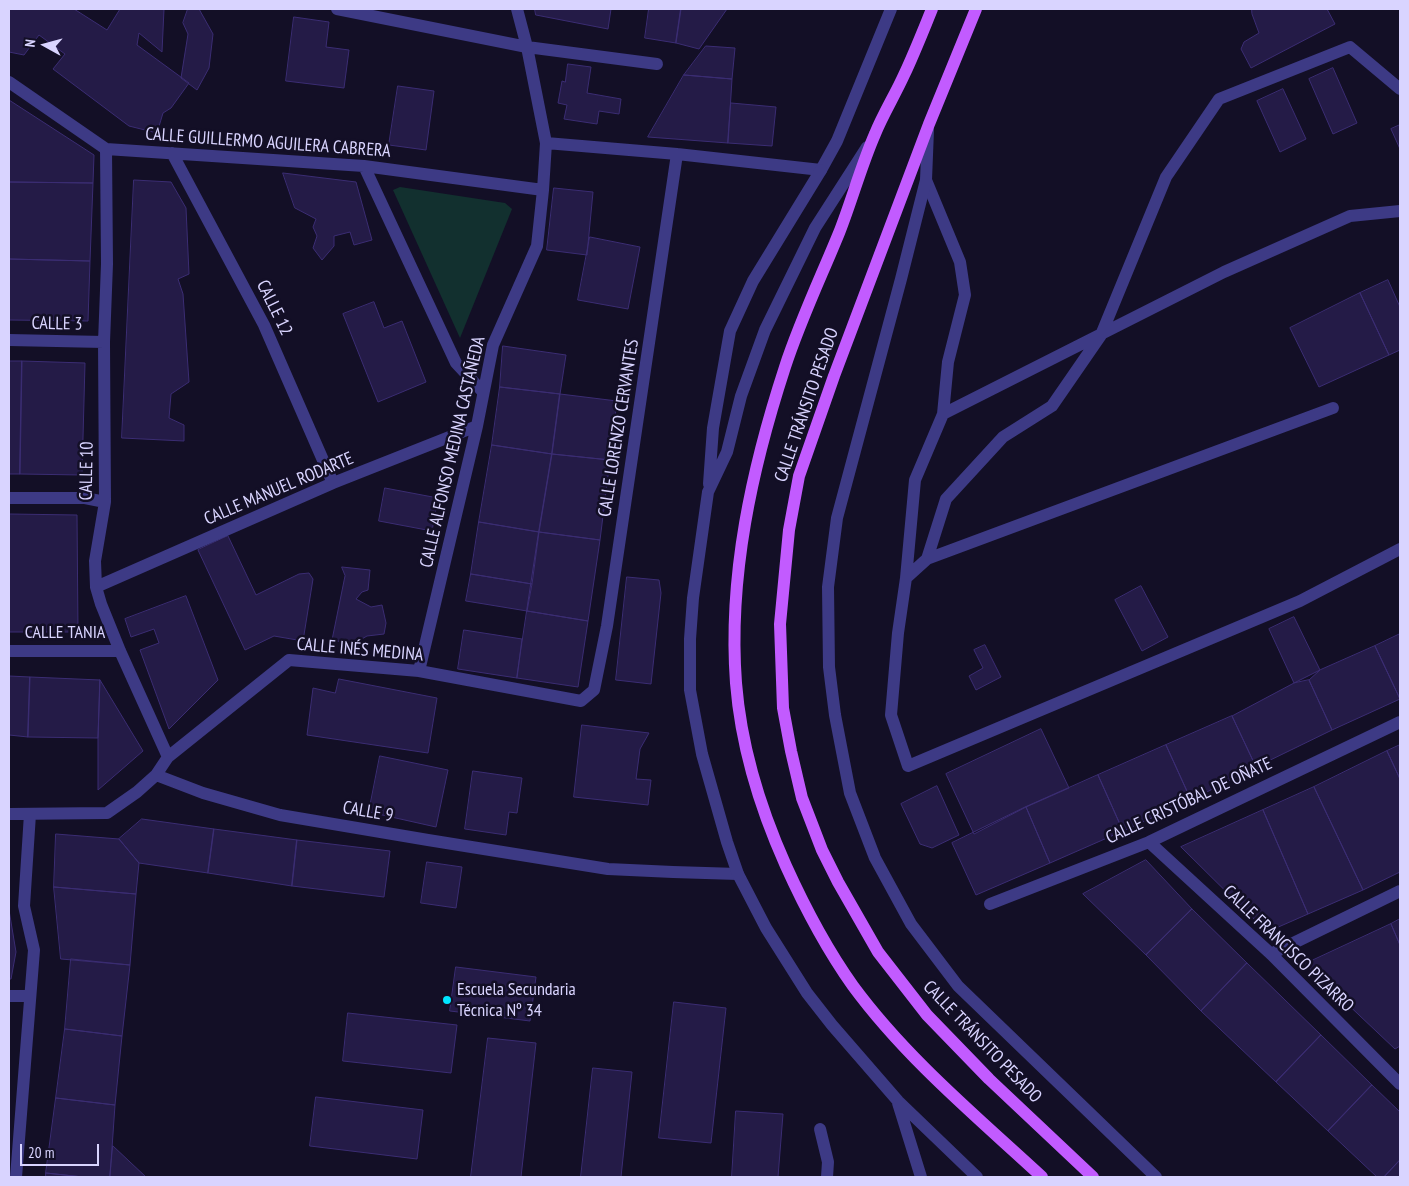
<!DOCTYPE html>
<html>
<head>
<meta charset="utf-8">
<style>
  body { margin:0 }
  #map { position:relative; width:1409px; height:1186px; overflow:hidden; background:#130f26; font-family:"PT Sans Narrow",sans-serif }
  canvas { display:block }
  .frame { position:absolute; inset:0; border:10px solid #d9d4ff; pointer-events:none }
  .north { position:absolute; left:20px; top:20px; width:50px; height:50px; -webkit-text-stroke:4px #130f26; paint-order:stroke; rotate:277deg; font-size:14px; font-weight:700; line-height:20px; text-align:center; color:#d9d4ff }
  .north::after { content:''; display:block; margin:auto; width:18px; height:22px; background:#d9d4ff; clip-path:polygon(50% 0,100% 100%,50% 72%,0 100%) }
  .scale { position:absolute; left:20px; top:1144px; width:79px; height:22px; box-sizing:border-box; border:2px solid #d9d4ff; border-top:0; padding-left:6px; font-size:15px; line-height:18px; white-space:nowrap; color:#d9d4ff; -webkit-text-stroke:4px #130f26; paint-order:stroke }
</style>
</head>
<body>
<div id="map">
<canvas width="1409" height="1186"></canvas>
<div class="frame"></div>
<div class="north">N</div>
<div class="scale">20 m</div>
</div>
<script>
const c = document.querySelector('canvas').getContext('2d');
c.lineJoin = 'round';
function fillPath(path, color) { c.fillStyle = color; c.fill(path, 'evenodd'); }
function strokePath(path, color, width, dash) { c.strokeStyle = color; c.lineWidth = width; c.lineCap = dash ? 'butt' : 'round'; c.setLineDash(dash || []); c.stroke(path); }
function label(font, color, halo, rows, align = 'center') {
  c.font = font + ' "PT Sans Narrow",sans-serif'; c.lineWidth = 5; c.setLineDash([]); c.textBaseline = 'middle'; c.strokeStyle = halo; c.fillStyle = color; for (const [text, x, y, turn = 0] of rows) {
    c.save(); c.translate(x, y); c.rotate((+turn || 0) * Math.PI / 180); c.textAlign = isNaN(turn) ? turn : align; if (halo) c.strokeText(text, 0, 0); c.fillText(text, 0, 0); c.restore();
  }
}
const green = new Path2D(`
  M400,187L505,203L512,209L460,338L393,190Z`);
const building = new Path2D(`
  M9,9H74L107,30L120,9H164L162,52L139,33L137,45L189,83L171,108L163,113L157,133L129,126L53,69L65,54L39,35L24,55L9,52Z
  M188,9H199L213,34L209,68L197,90L181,78L188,34L183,23Z
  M535,9H611L608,29L536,15Z
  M649,9H681L676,43L645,38Z
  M681,9H727L699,49L676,43Z
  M1252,9H1327L1335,24L1251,68L1241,49L1244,42L1259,33L1252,14Z
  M294,17L329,22L326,47L349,50L344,88L286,81Z
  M706,46L735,48L732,79L684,75Z
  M568,64L591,67L587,93L621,99L619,114L599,111L597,124L564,119L567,105L558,103L562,81L565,82Z
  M1333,68L1357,123L1333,134L1309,79Z
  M684,75L732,79L728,143L648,137Z
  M398,86L434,91L426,150L389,145Z
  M1283,89L1306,139L1280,152L1257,101Z
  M9,100L94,155L93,183L9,182Z
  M731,103L776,107L772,146L728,143Z
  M1400,125V149L1391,129Z
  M283,173L356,182L372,240L354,245L350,232L334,236V246L322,260L313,248L317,236L313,227L316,219L295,208Z
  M134,180L171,182L186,208L189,274L178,279L183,294L189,382L171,394L169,418L184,425V441L122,438Z
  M9,182L93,183L90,261L9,259Z
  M554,188L593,192L587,255L547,250Z
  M590,237L640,247L628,309L578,300Z
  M9,259L90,261L88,321L9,320Z
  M1388,280L1400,307V350L1389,355L1360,293Z
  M1360,293L1389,355L1319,387L1290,328Z
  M374,302L384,328L402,321L426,382L378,402L343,314Z
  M503,346L566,355L560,394L500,387Z
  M9,361H22L20,474H9Z
  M22,361L85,363L82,475L20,474Z
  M500,387L560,394L552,454L492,445Z
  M560,394L617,401L610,460L552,454Z
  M492,445L552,454L539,532L479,522Z
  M552,454L610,460L600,540L539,532Z
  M385,488L438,498L432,531L379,521Z
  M9,514L77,515L78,632H9Z
  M479,522L539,532L532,584L471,574Z
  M539,532L600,540L588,621L527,611Z
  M228,536L256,595L299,574L309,573L313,579L303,641L274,636L245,650L198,550Z
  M342,567L370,570L368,590L362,592L356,599L371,607L382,605L386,623L384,634L367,636L353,644L332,640L345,576Z
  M471,574L532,584L527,611L466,601Z
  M627,577L659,580L661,593L651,684L616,680Z
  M1141,586L1168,637L1142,651L1115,600Z
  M186,596L218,680L169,729L140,650L159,643L154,629L131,637L125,619Z
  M527,611L588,621L578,687L517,678Z
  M1294,617L1320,670L1294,683L1269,629Z
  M464,630L522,639L517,678L458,669Z
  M1400,634V699L1375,646Z
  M985,645L1001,677L976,690L969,676L983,668L974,650Z
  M1375,646L1400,699L1332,730L1309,680L1320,670Z
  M9,676L30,677L28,737L9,735Z
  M30,677L100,680L98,738L28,737Z
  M339,679L437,698L428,753L307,735L313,688L335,693Z
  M100,680L143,751L98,790V738Z
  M1309,680L1332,730L1256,767L1232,716L1294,683Z
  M1232,716L1256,767L1191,800L1166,745Z
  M582,725L649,733L640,749L636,779L651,780L648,805L574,797Z
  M1041,729L1069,788L1026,807L974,834L946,774Z
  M1166,745L1191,800L1123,831L1098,775Z
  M1400,745V779L1387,751Z
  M1387,751L1400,779V872L1363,890L1314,787Z
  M380,756L448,770L436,827L369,812Z
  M473,771L522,778L517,813L509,812L506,835L465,829Z
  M1098,775L1123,831L1050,863L1026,807Z
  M937,786L959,835L932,848L920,844L901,804Z
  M1314,787L1363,890L1308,914L1263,810Z
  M1026,807L1050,863L976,895L952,843Z
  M1263,810L1308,914L1267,932L1181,847Z
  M142,819L214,829L208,873L139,863L119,839Z
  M214,829L297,840L292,886L208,873Z
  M56,834L119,839L139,863L136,894L54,887Z
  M297,840L390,851L384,897L292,886Z
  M1146,860L1192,909L1146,955L1083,894Z
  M427,862L462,867L456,908L421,903Z
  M54,887L136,894L130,965L61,959Z
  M1192,909L1247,963L1201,1011L1146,955Z
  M9,910L16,952L11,979H9Z
  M1400,919V945L1391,924Z
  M1391,924L1400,945V1046L1395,1049L1305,964Z
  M71,959L130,965L122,1036L65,1029Z
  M1247,963L1321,1035L1276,1082L1201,1011Z
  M456,967L536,977L530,1021L450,1011Z
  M674,1002L726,1008L711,1143L659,1138Z
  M348,1013L457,1025L451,1073L343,1061Z
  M65,1029L122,1036L115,1105L56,1098Z
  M1321,1035L1372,1085L1328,1131L1276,1082Z
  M488,1038L536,1043L521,1177H471Z
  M593,1068L632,1072L621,1177H581Z
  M1372,1085L1400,1112V1160L1384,1177H1377L1328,1131Z
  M316,1097L423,1110L417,1159L310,1146Z
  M56,1098L115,1105L110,1177H83L46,1173Z
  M736,1111L783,1114L778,1177H732Z
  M113,1146L146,1177H110Z
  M1400,1160V1177H1384Z
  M46,1173L83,1177H46Z`);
const service = new Path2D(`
  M820,1129L828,1162L827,1177`);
const minor = new Path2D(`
  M337,9L527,47L657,64
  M9,82L106,149L364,166L543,190
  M1400,89L1350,47L1219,99L1166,177L1101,335L1052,406L1003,437L946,499L927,559L906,578L898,633L891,715L908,766L1300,601L1400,549
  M546,143L677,154L821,170L837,141L891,9
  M106,149L107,264L104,342L105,502L95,561L96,587L101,604L120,651L168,757L156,775
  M172,153L264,325L333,483
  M364,166L456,363L483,392
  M926,180L960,262L965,295L948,362L943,414
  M9,340L104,342
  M9,498H85L105,502
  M927,559L1333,408
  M906,578L915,480L943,414L1224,272L1350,216L1400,211
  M96,587L333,483L477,426
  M9,651H120
  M419,671L477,426L493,345L537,246L543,190L546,143L527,47L517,9
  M168,757L289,660L419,671L581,701L594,690L607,626L677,154
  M9,814L107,813L137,792L156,775L203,793L280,815L428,840L608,869L673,872L738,874
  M1149,842L1271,954L1400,1084
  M990,904L1149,842L1400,722
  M1271,954L1400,891
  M9,996H30
  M16,1177L34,950L24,906L30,814`);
const tertiary = new Path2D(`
  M928,130L926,180L901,279L837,518L828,587L829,667L835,715L850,793L875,858L911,924L958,986L1156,1177
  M867,147L815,228L765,330L741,396L727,452L708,492L693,598L690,639V690L702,754L727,842L738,874L766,928L807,993L832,1025L898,1101L977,1177
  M709,484L713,428L730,331L753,281L821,170
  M898,1103L921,1177`);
const primary = new Path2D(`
  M932,9C923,31 914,54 904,75C895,95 883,114 875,134C861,166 852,200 839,233C821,277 800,321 785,367C752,468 728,576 736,683C741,746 760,808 786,866C805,908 826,948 853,986C906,1058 976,1116 1042,1177
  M976,9L929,124L834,376L799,476L789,530L780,624L783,708L791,751L802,798L822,850L838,882L878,952L927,1015L989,1079L1093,1177`);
const markers = [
  [447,1000,5,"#00e5ff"]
];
const streetNames = [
  ["CALLE GUILLERMO AGUILERA CABRERA",268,143,4],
  ["CALLE 12",274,308,64],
  ["CALLE 3",57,324,1],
  ["CALLE TRÁNSITO PESADO",807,405,-71],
  ["CALLE LORENZO CERVANTES",619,428,-81],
  ["CALLE ALFONSO MEDINA CASTAÑEDA",453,452,-77],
  ["CALLE 10",87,471,-89],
  ["CALLE MANUEL RODARTE",279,489,-23],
  ["CALLE TANIA",65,633],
  ["CALLE INÉS MEDINA",360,650,5],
  ["CALLE CRISTÓBAL DE OÑATE",1189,801,-25],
  ["CALLE 9",368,812,10],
  ["CALLE FRANCISCO PIZARRO",1288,949,44],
  ["CALLE TRÁNSITO PESADO",982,1042,46]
];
const poiNames = [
  ["Escuela Secundaria",457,990],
  ["Técnica Nº 34",457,1011]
];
fillPath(green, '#12302f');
fillPath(building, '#241b47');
strokePath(building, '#3b2d73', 1);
strokePath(service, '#3d3a85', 12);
strokePath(minor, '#3d3a85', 12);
strokePath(tertiary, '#3d3a85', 12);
strokePath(primary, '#c25bff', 12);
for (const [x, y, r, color] of markers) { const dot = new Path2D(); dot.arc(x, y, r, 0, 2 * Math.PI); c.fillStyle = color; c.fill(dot); strokePath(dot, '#130f26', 2); }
label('18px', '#d9d4ff', '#130f26', streetNames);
label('18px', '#d9d4ff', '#130f26', poiNames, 'left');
</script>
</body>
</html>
